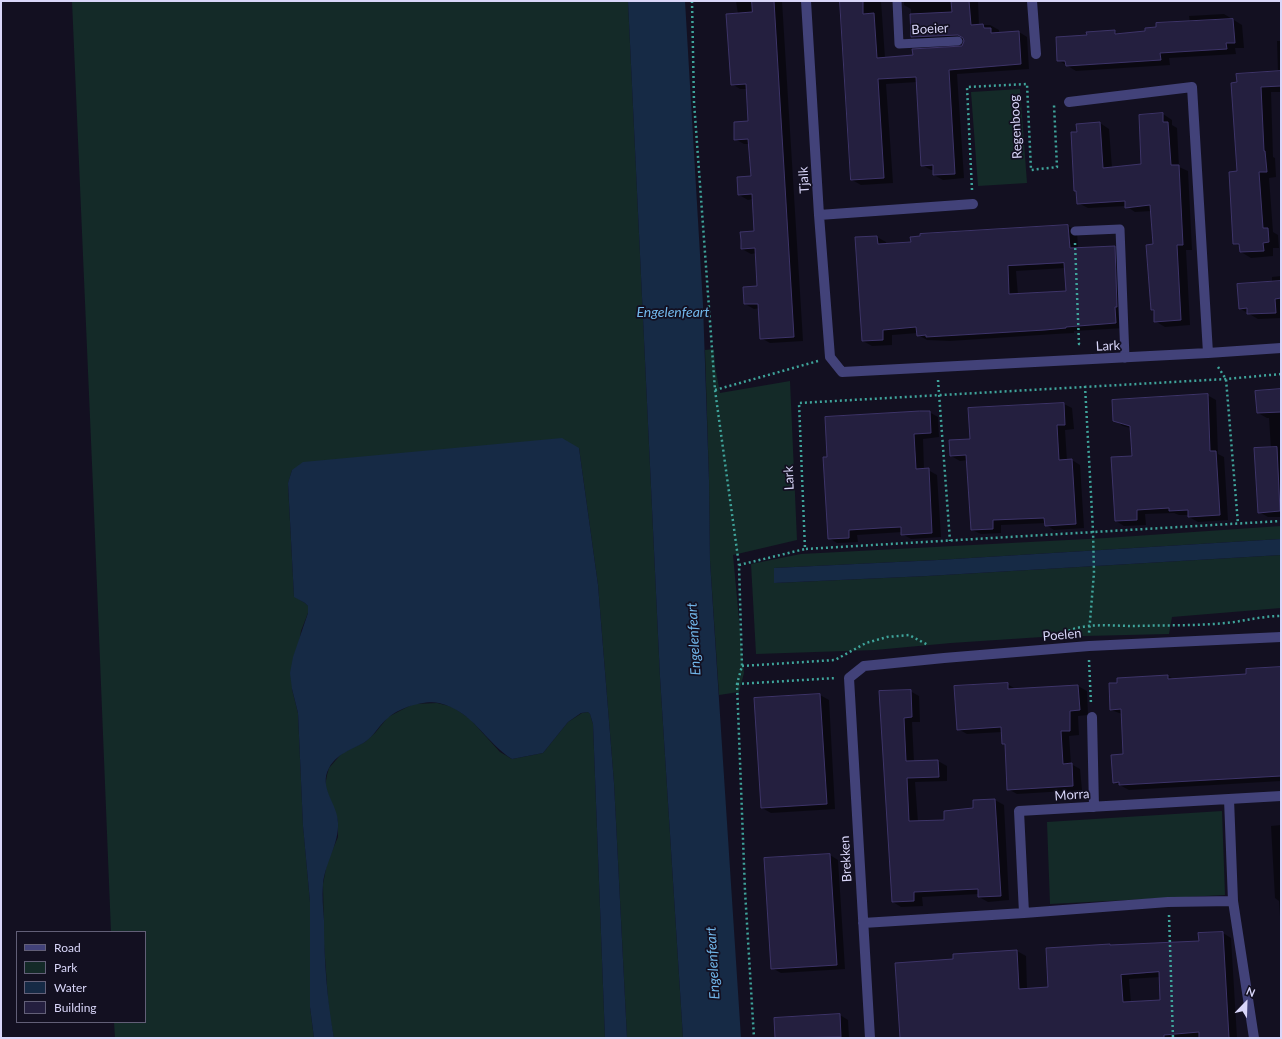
<!DOCTYPE html>
<html>
<head>
<meta charset="utf-8">
<style>
  body { margin:0 }
  #map { position:relative; width:1282px; height:1039px; overflow:hidden; background:#131021; font-family:Lato,sans-serif }
  canvas { display:block }
  .frame { position:absolute; inset:0; border:2px solid #d9d6f9; pointer-events:none }
  .legend { position:absolute; left:16px; top:931px; width:130px; height:92px; box-sizing:border-box; background:#131021; border:1px solid #625f77; margin:0; padding:5px 7px; list-style:none; font-size:12px; color:#d9d6f9 }
  .legend li { display:flex; align-items:center; gap:8px; height:20px }
  .legend b { width:20px; border:1px solid #625f77 }
  .north { position:absolute; left:1226px; top:983px; width:40px; height:40px; -webkit-text-stroke:3px #131021; paint-order:stroke; rotate:23deg; font-size:11px; font-weight:700; line-height:16px; text-align:center; color:#d9d6f9 }
  .north::after { content:''; display:block; margin:auto; width:14px; height:18px; background:#d9d6f9; clip-path:polygon(50% 0,100% 100%,50% 72%,0 100%) }
</style>
</head>
<body>
<div id="map">
<canvas width="1282" height="1039"></canvas>
<div class="frame"></div>
<ul class="legend">
<li><b style="height:5px;background:#424279"></b>Road</li>
<li><b style="height:11px;background:#142a28"></b>Park</li>
<li><b style="height:11px;background:#162a45"></b>Water</li>
<li><b style="height:11px;background:#241f3f"></b>Building</li>
</ul>
<div class="north">N</div>
</div>
<script>
const c = document.querySelector('canvas').getContext('2d');
c.lineJoin = 'round';
function fillPath(path, color) { c.fillStyle = color; c.fill(path, 'evenodd'); }
function strokePath(path, color, width, dash) { c.strokeStyle = color; c.lineWidth = width; c.lineCap = dash ? 'butt' : 'round'; c.setLineDash(dash || []); c.stroke(path); }
function label(font, color, halo, rows, align = 'center') {
  c.font = font + ' Lato,sans-serif'; c.lineWidth = 3.5; c.setLineDash([]); c.textBaseline = 'middle'; c.strokeStyle = halo; c.fillStyle = color; for (const [text, x, y, turn = 0] of rows) {
    c.save(); c.translate(x, y); c.rotate((+turn || 0) * Math.PI / 180); c.textAlign = isNaN(turn) ? turn : align; if (halo) c.strokeText(text, 0, 0); c.fillText(text, 0, 0); c.restore();
  }
}
const green = new Path2D(`
  M72,1H628L660,677L683,1038H627L614,783L598,585L579,448L292,470L288,484L294,596L305,603L308,606V613L301,631L292,689L298,713L303,825L310,902V1007L314,1038H115L114,1022H145V932H111L93,487Z
  M1020,89L1027,183L978,186L971,92Z
  M714,349L715,366L720,393L790,381L797,540L733,555L744,673L739,692L719,695L710,561L709,480L705,350Z
  M1281,526V539L938,560L774,568V583L927,576L1281,555V608L1172,617L1169,634L1042,637L951,643L875,650L756,654L751,564L801,554L1106,538Z
  M437,703L453,707L470,719L500,752L512,759L543,753L568,722L582,713L588,712L590,714L593,724L605,1038H334L329,1014L324,944L323,884L327,863L338,837V821L325,786L327,775L329,768L342,753L365,742L375,733L388,717L413,704Z
  M1222,811L1225,895L1050,904L1047,822Z`);
const water = new Path2D(`
  M628,1H685L703,305L709,480L710,561L741,1038H683L660,677Z
  M562,438L579,448L598,585L614,783L627,1038H605L593,724L590,714L588,712L581,713L568,722L543,753L512,759C485,742 473,711 439,703C424,700 399,708 388,718C379,725 375,735 365,742C352,750 337,753 329,768C318,788 338,804 338,823C339,844 325,863 323,884C322,896 323,909 324,920C324,960 327,999 334,1038H314L310,1007V902L303,826L298,713L292,689L290,673L293,657L308,613V606L305,603L294,597L288,483L292,470L303,462Z
  M1281,539V555L927,576L774,583V568L938,560Z`);
const shadow = new Path2D(`
  M736,1H782L803,341L770,343L761,338L760,308L754,309L745,304L758,287L757,253L751,254L742,249L755,232L753,199L748,200L739,195L752,177L750,144H744L735,139L749,122L747,89H740L732,84L738,14Z
  M841,1H881L885,58L914,56L959,48L964,44V40L921,42L912,37L911,9L904,5V1H978L979,25H990L999,30V33L1019,32L1027,37L1029,69L957,74L964,178L943,180L934,175V170H931L922,165L917,82L886,84L893,183L861,185L852,180Z
  M1224,14L1242,25L1244,48H1235L1236,54L1169,58L1170,65L1076,71L1058,60L1088,36L1114,31L1119,34L1146,32L1190,23L1189,16Z
  M1277,41H1281V92H1271L1273,157L1275,158L1276,177L1269,178L1273,232L1278,235L1279,248H1273V256L1251,258L1241,252L1240,247L1234,243L1238,172L1232,84L1278,72Z
  M1163,114L1172,120V125L1177,128L1179,167L1188,171L1192,250H1186L1190,325L1165,327L1155,321V312L1151,310L1154,245L1151,211L1135,212L1126,206L1088,208L1078,203L1077,125L1100,123L1109,129L1112,168L1142,165Z
  M1068,226L1077,231L1078,249L1114,247L1123,252L1125,328L1074,331V333L1055,334L950,341L927,340L918,335V333L892,335V345L872,346L863,341L877,237L886,242V244L912,242L921,237V235ZM1065,268L1067,292L1018,295L1016,271Z
  M1281,276V318L1258,319L1239,308L1272,283V277Z
  M1281,390V517H1268L1259,512L1271,449L1269,418H1267L1258,413Z
  M1207,395L1216,400L1218,454L1224,457L1228,520L1198,522L1189,517V515H1179L1174,513L1145,514L1146,525L1124,526L1116,521L1133,457L1131,428L1123,426L1114,420Z
  M1064,404L1072,408L1074,429L1065,430L1067,461L1072,460L1080,465L1084,528L1054,530L1046,525V523L1001,525V533L981,534L972,530L968,460L960,461L951,456L971,440Z
  M929,412L938,417L939,437L923,439L924,470H928L937,475L941,537L911,539L902,534V532L857,535L858,542L837,543L829,538L828,458Z
  M1281,668V781L1129,790L1114,782L1124,755L1122,714L1111,710L1168,676L1174,679L1248,675Z
  M1007,684L1016,689L1078,686L1087,691L1088,715L1078,716L1079,735L1069,736L1071,764L1080,769L1082,790L1017,794L1008,789L1006,745L1003,743L1002,732L967,734L958,729Z
  M910,691L919,696L920,722H912L914,762L938,761L947,766V781L915,782L918,822L945,821L995,800L1004,805L1009,900L988,902L979,897V894L922,897L923,906L901,907L893,902L880,692Z
  M820,695L829,700L835,809L771,813L762,808Z
  M1281,825V932L1279,901L1275,898L1271,826Z
  M830,855L838,860L845,969L781,973L772,968Z
  M1223,933L1231,938L1237,1038H901L954,960L1017,951L1026,956L1027,989L1049,988L1200,942ZM1160,977L1161,1001L1131,1003L1129,979Z
  M840,1015L848,1020L849,1038H777L775,1019Z`);
const building = new Path2D(`
  M752,1H774L794,337L760,339L758,304H744L743,287L757,286L755,248L741,249V240L740,232L754,231L752,194L738,195L737,177L751,176L748,139L734,140V122L748,121L746,84L731,85L726,14L752,12Z
  M840,1H863V14L874,13L877,58L913,55L912,49L962,46L964,41L963,38L958,35L911,37L910,14L952,12L951,1H969L971,25L983,24L984,28H991V33L1019,31L1021,64L949,70L955,174L933,175V165L921,166L916,77L878,79L884,178L851,180Z
  M1233,19L1235,43H1226L1227,49L1160,53L1161,60L1066,66L1065,61H1057L1056,37L1087,35L1086,32L1115,30V34L1145,31V28L1156,27V23Z
  M1281,71V86L1261,87L1264,151H1265L1267,172H1259L1263,228H1268L1269,242L1263,243L1264,251L1240,252L1239,244H1233L1229,172L1237,171L1231,83L1237,82L1236,74Z
  M1163,113V122H1168L1171,165H1179L1183,245H1177L1181,320L1154,322V310H1151L1146,245L1153,244L1150,205L1125,208V201L1077,204L1076,191H1074L1071,132H1077L1076,124L1100,122L1103,168L1141,164L1139,115Z
  M1068,225L1070,248L1115,246L1117,307H1115L1116,323L1066,327V328L1045,330L926,337V335L917,336L916,327L883,330V340L862,341L855,237L877,236L878,244L911,242L910,237L920,236V234ZM1064,263L1066,291L1009,294L1008,266Z
  M1281,281V298L1275,299L1276,313L1247,314V308L1239,309L1237,284Z
  M1281,389V412L1257,413L1255,391Z
  M1208,394L1210,451H1216L1220,515L1188,517V510L1169,511V508L1137,510V520L1115,521L1111,457L1132,456L1130,426L1113,421L1112,400Z
  M1064,403L1065,425H1057L1059,460L1072,459L1076,524L1045,526L1044,518L993,520V529L971,530L966,455L950,456L949,440L970,439L968,408Z
  M920,411H930L931,433L914,434L916,469L929,468L932,533L901,535V527L881,528L849,530V538L828,539L823,457H827L825,417Z
  M1277,447L1280,511L1258,513L1254,448Z
  M1281,667V776L1119,785V782L1113,783L1111,755L1123,754L1121,709L1110,710L1109,683H1117V678L1168,675V679L1246,674V669Z
  M1008,683V689L1078,685L1080,710L1070,711V731H1061L1063,764L1072,763L1073,786L1007,790L1005,744H1002L1001,727L957,730L954,686Z
  M911,690L912,717L904,718L906,761L938,760L939,777L907,778L909,821L944,820V811L973,808V800L995,799L1001,896L978,897V889L914,892V901L892,902L879,691Z
  M820,694L827,804L761,808L754,698Z
  M830,854L837,965L771,969L764,858Z
  M1223,932L1229,1038H1199V1032L1164,1035V1038H900L895,963L953,959V954L1017,950L1019,989L1048,987L1046,948L1110,944V945L1199,941L1198,933ZM1159,972L1160,1000L1123,1002L1121,975Z
  M840,1014L841,1037L775,1038L774,1018Z`);
const path = new Path2D(`
  M692,1L694,102L715,390L739,565L742,666L737,684L745,891L754,1038
  M972,190L967,87L1027,84L1031,170L1057,167L1054,105
  M1075,243L1079,344H1081
  M1218,367L1226,379L1238,524
  M1281,374L1226,379L799,403L805,549L1281,521
  M938,380L950,541
  M1085,386L1093,531L1094,573L1089,633
  M715,390L818,361
  M739,565L805,549
  M1064,633C1084,622 1111,626 1134,626C1164,625 1195,626 1226,623C1245,621 1262,616 1281,616
  M1089,660L1091,704
  M742,666L835,660L866,643L887,637L909,635L928,645
  M737,684L836,678
  M1169,915L1173,1038`);
const lane = new Path2D(`
  M897,1L899,44L958,41
  M1075,231L1120,229L1125,358`);
const street = new Path2D(`
  M806,1L819,215L830,357L842,372L1208,353L1281,348
  M1032,1L1036,54
  M1069,102L1192,87L1208,353
  M819,215L973,204
  M1092,717L1094,807
  M1229,799L1233,901L1254,1038
  M1024,913L1019,811L1281,796
  M863,923L1024,913L1168,902L1233,901
  M870,1038L849,678L864,666L944,658L1089,646L1281,637`);
const streetNames = [
  ["Boeier",930,29,-3],
  ["Regenboog",1016,127,-93],
  ["Tjalk",804,180,-93],
  ["Lark",1108,346,-3],
  ["Lark",789,478,-93],
  ["Poelen",1062,635,-5],
  ["Morra",1072,795,-4],
  ["Brekken",846,859,-93]
];
const waterNames = [
  ["Engelenfeart",673,312],
  ["Engelenfeart",694,639,-93],
  ["Engelenfeart",713,963,-93]
];
fillPath(green, '#142a28');
fillPath(water, '#162a45');
fillPath(shadow, '#0007');
fillPath(building, '#241f3f');
strokePath(building, '#3d3468', 1);
strokePath(path, '#3fa49b', 2.5, [2, 3]);
strokePath(lane, '#424279', 9);
strokePath(street, '#424279', 10);
label('13px', '#d9d6f9', '#131021', streetNames);
label('italic 14px', '#72b7eb', '#131021', waterNames);
</script>
</body>
</html>
